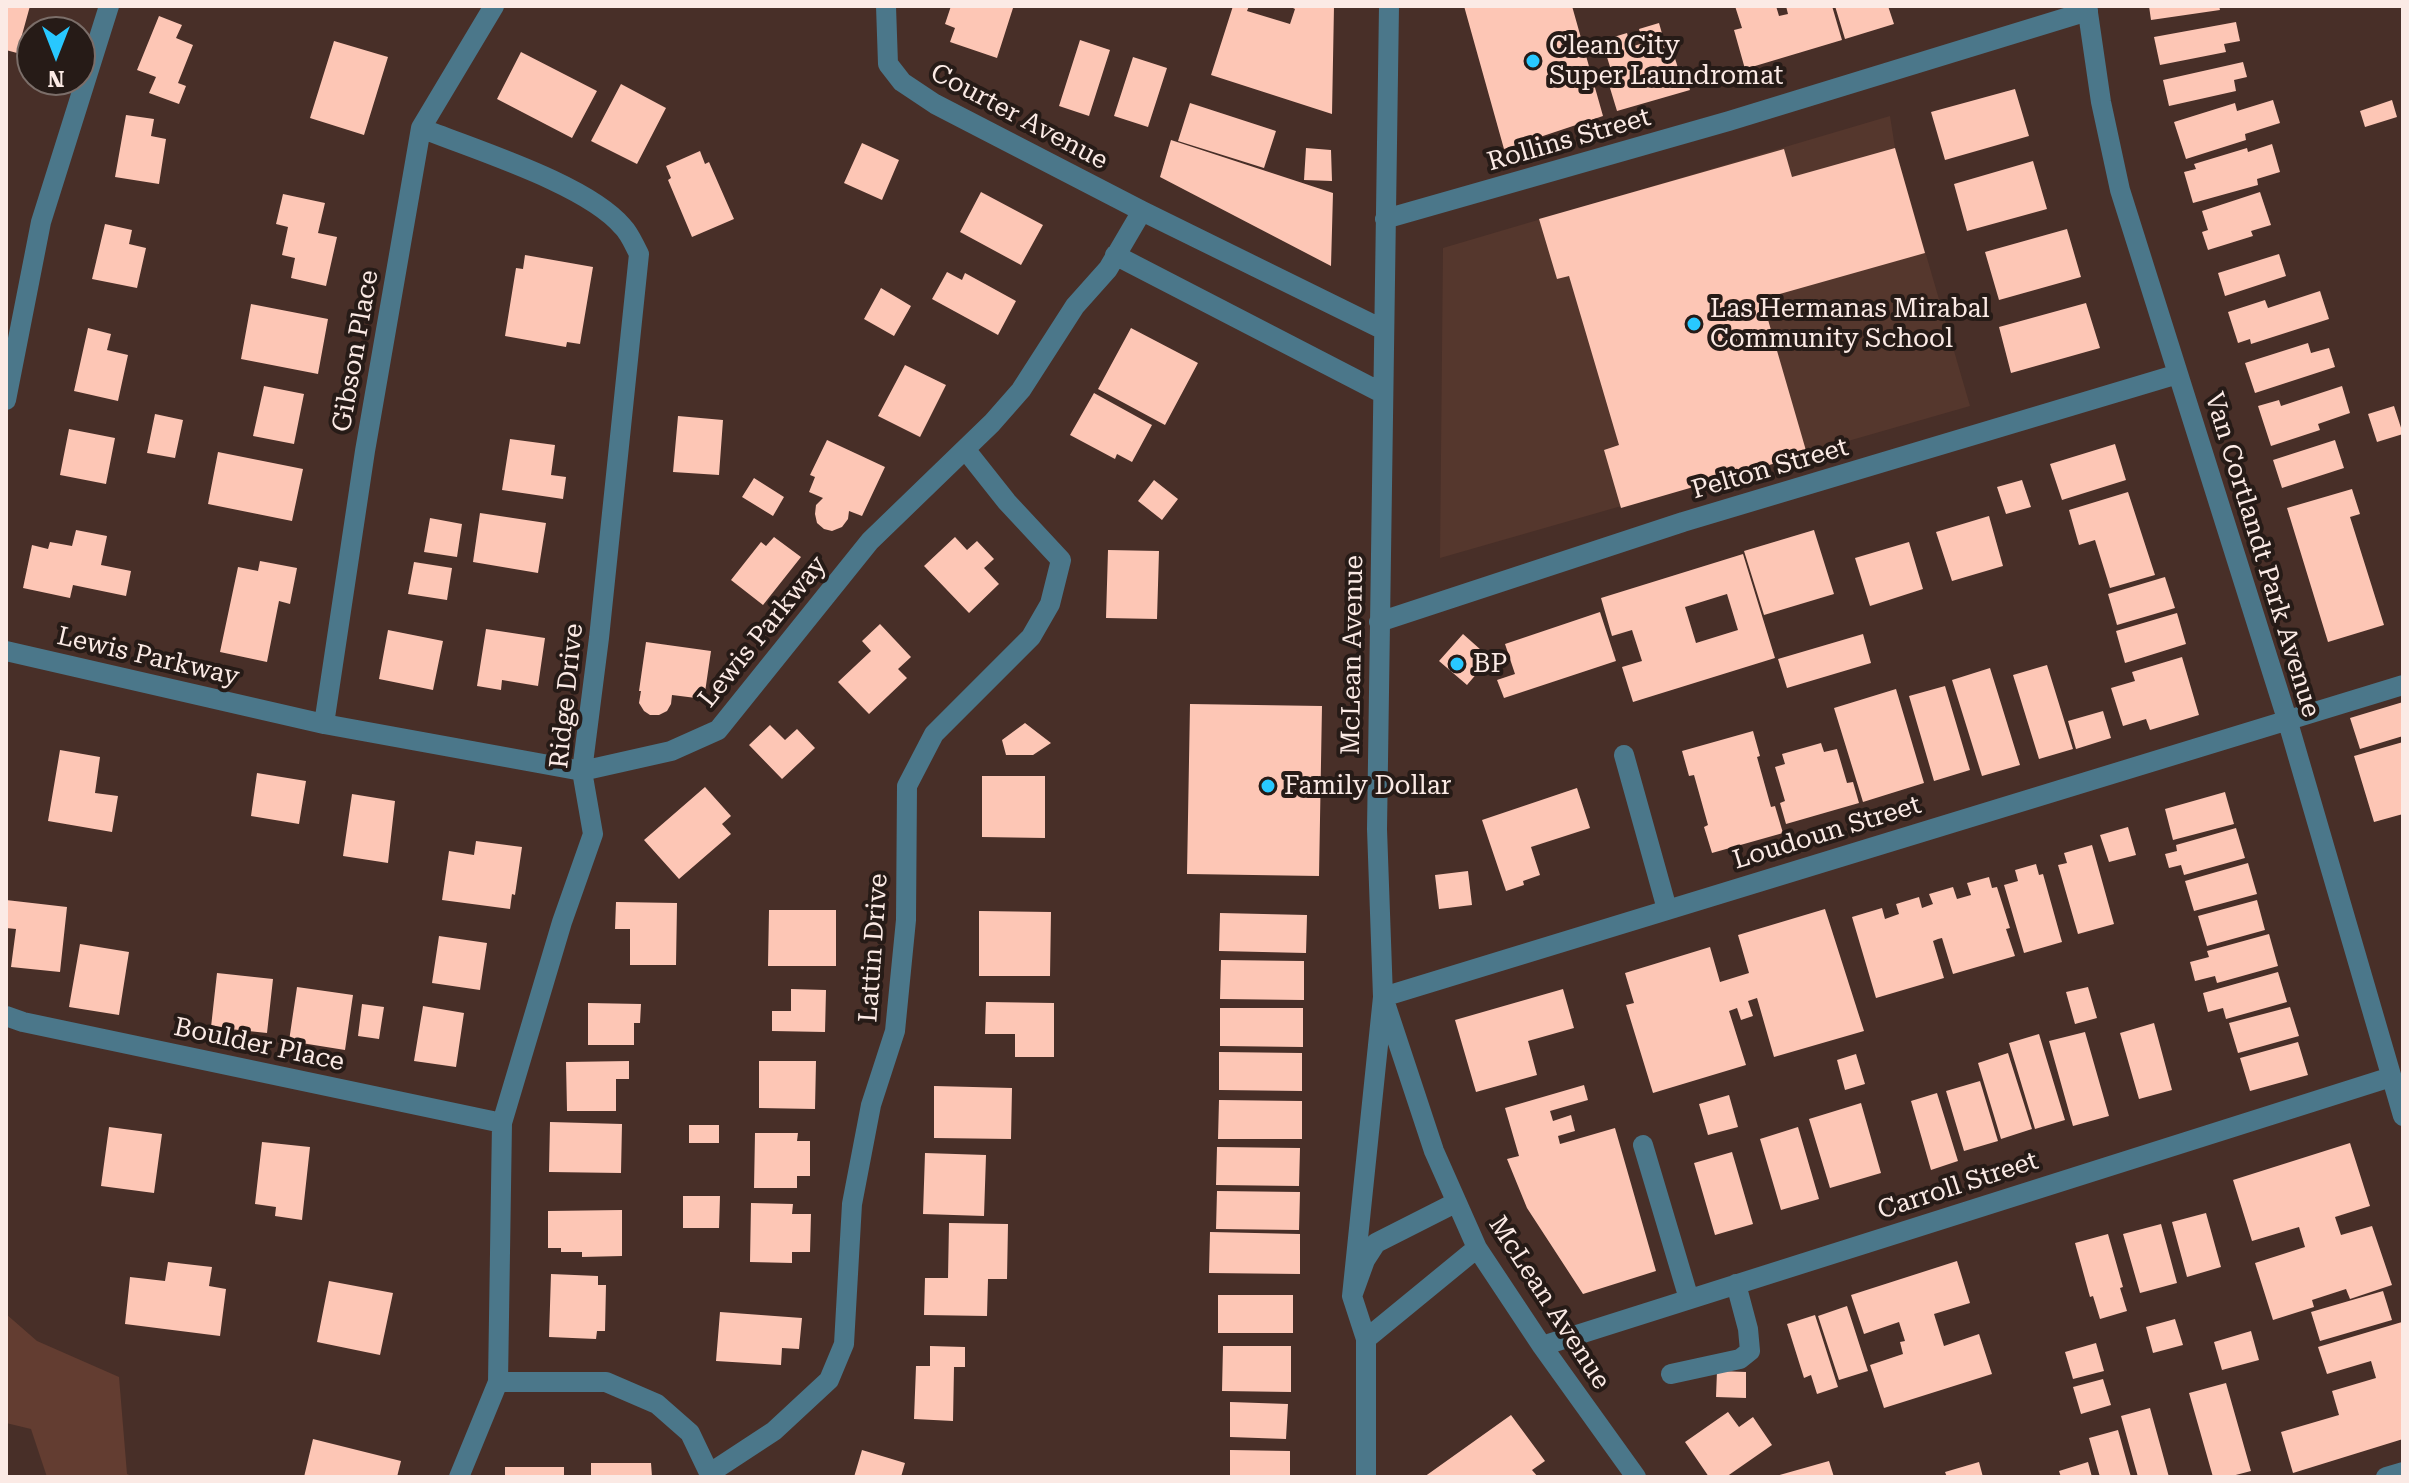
<!DOCTYPE html>
<html>
<head>
<meta charset="utf-8">
<style>
  body { margin:0 }
  #map { position:relative; width:2409px; height:1483px; overflow:hidden; background:#482f28; font-family:"Roboto Serif",serif }
  canvas { display:block }
  .frame { position:absolute; inset:0; border:8px solid #fbeae5; pointer-events:none }
  .north { position:absolute; left:16px; top:16px; width:80px; height:80px; box-sizing:border-box; background:#261b17; border:2px solid #7b6e69; border-radius:50%; rotate:180deg; font-size:22px; font-weight:700; line-height:32px; text-align:center; color:#fbeae5 }
  .north::after { content:''; display:block; margin:auto; width:28px; height:36px; background:#28c8ff; clip-path:polygon(50% 0,100% 100%,50% 72%,0 100%) }
</style>
</head>
<body>
<div id="map">
<canvas width="2409" height="1483"></canvas>
<div class="frame"></div>
<div class="north">N</div>
</div>
<script>
const c = document.querySelector('canvas').getContext('2d');
c.lineJoin = 'round';
function fillPath(path, color) { c.fillStyle = color; c.fill(path, 'evenodd'); }
function strokePath(path, color, width, dash) { c.strokeStyle = color; c.lineWidth = width; c.lineCap = dash ? 'butt' : 'round'; c.setLineDash(dash || []); c.stroke(path); }
function label(font, color, halo, rows, align = 'center') {
  c.font = font + ' "Roboto Serif",serif'; c.lineWidth = 8; c.setLineDash([]); c.textBaseline = 'middle'; c.strokeStyle = halo; c.fillStyle = color; for (const [text, x, y, turn = 0] of rows) {
    c.save(); c.translate(x, y); c.rotate((+turn || 0) * Math.PI / 180); c.textAlign = isNaN(turn) ? turn : align; if (halo) c.strokeText(text, 0, 0); c.fillText(text, 0, 0); c.restore();
  }
}
const built = new Path2D(`
  M1890,116L1895,148L1970,406L1440,558L1443,248Z`);
const green = new Path2D(`
  M6,1314L37,1341L119,1377L127,1474L134,1477H47L31,1429L6,1423Z`);
const building = new Path2D(`
  M6,6H30L17,53L6,50Z
  M951,6L1013,8L997,58L950,42L955,28L945,24Z
  M1233,6H1249L1247,11L1290,24L1295,9L1289,6H1334L1332,114L1211,75Z
  M1464,6H1572L1603,116L1504,149Z
  M1735,6H1776L1779,16L1788,14L1786,6H1832L1842,40L1745,69L1734,30L1742,28Z
  M1835,6H1888L1894,24L1845,39Z
  M2149,6H2219L2220,10L2151,20Z
  M159,16L182,25L176,38L193,45L178,83L186,86L179,104L149,93L156,77L137,70Z
  M2236,22L2240,41L2224,44L2226,52L2160,65L2154,37Z
  M1659,23L1663,37L1668,36L1678,68L1683,66L1690,90L1617,111L1610,88L1616,86L1606,54L1611,53L1607,39L1627,33L1631,47L1643,43L1639,29Z
  M1080,40L1110,50L1089,116L1059,106Z
  M334,41L388,57L364,135L310,118Z
  M521,52L597,91L572,138L497,99Z
  M1133,57L1167,68L1148,127L1114,116Z
  M2243,62L2247,77L2234,80L2236,91L2169,106L2163,80Z
  M621,84L666,108L637,164L591,141Z
  M2015,89L2029,136L1945,160L1931,112Z
  M2273,100L2280,123L2245,134L2246,140L2186,159L2174,122L2235,103L2237,111Z
  M2392,100L2397,117L2365,127L2360,111Z
  M1190,103L1276,131L1264,168L1178,141Z
  M126,115L154,119L151,136L166,139L159,184L115,177Z
  M1171,140L1333,193L1331,266L1160,177Z
  M862,143L899,160L882,200L844,183Z
  M2272,144L2280,172L2257,179L2258,185L2193,203L2184,172L2196,169L2194,164L2247,148L2248,152Z
  M1306,148L1331,150L1332,181L1304,180Z
  M1895,148L1925,253L1762,299L1807,454L1621,508L1604,450L1619,445L1569,276L1557,279L1539,219L1784,149L1792,177Z
  M700,151L705,164L709,162L734,219L692,237L668,180L671,178L666,166Z
  M2033,161L2047,209L1967,231L1954,184Z
  M981,192L1043,225L1021,265L960,232Z
  M2260,192L2271,225L2251,231L2253,236L2208,250L2202,232L2208,230L2202,211Z
  M283,194L325,203L318,233L337,237L326,286L291,278L295,258L282,255L288,227L276,224Z
  M105,224L132,230L129,244L146,248L137,288L92,279Z
  M2067,229L2081,277L1999,300L1985,252Z
  M2279,254L2286,276L2225,296L2218,273Z
  M525,255L593,267L580,344L567,342L566,347L505,336L516,268L523,269Z
  M947,272L962,280L965,273L1016,301L998,335L932,299Z
  M881,288L911,306L894,336L864,319Z
  M2320,291L2329,319L2251,344L2250,339L2238,343L2228,312L2265,300L2268,308Z
  M2086,303L2100,348L2011,373L1999,327Z
  M251,304L328,319L318,374L241,359Z
  M88,328L111,334L107,350L128,355L118,401L74,391Z
  M1131,328L1198,363L1165,425L1098,389Z
  M2308,343L2311,353L2329,348L2335,367L2255,393L2245,363Z
  M905,365L946,385L920,437L878,416Z
  M264,386L304,394L294,444L253,436Z
  M2342,386L2350,413L2318,424L2320,430L2271,446L2258,406L2279,400L2281,406Z
  M1094,393L1152,425L1132,462L1117,454L1115,459L1070,435Z
  M2394,406L2403,434L2377,442L2368,414Z
  M155,414L183,420L175,458L147,453Z
  M678,416L723,420L719,475L673,472Z
  M69,429L115,438L106,484L60,475Z
  M510,439L555,445L551,475L566,477L563,499L502,490Z
  M827,440L885,467L862,516L849,511L848,519L842,527L832,531L824,529L817,523L815,514L816,505L823,498L809,492L815,477L810,475Z
  M2335,440L2344,468L2282,488L2273,460Z
  M2115,444L2126,480L2062,500L2050,464Z
  M218,452L303,469L292,521L208,504Z
  M754,478L784,497L773,516L742,497Z
  M1154,480L1178,499L1162,520L1138,501Z
  M2022,480L2031,507L2006,514L1997,487Z
  M2352,489L2360,514L2350,517L2384,625L2328,642L2287,508Z
  M2128,492L2155,575L2110,588L2095,540L2079,545L2069,510Z
  M480,513L546,523L538,573L473,562Z
  M1989,516L2003,566L1952,581L1936,532Z
  M430,518L462,524L457,557L424,552Z
  M76,530L107,536L101,565L131,571L126,596L73,585L70,598L23,588L32,545L48,549L50,542L72,546Z
  M1814,530L1834,594L1764,615L1744,551Z
  M774,537L801,557L763,605L731,580L761,542L766,546Z
  M955,537L967,550L977,541L994,559L984,568L999,584L969,613L924,566Z
  M1909,542L1923,589L1870,606L1855,558Z
  M1108,550L1159,551L1157,619L1106,618Z
  M1743,554L1775,658L1633,702L1622,667L1642,661L1632,630L1612,636L1601,598ZM1727,594L1738,630L1696,643L1685,607Z
  M260,561L297,568L290,604L279,601L267,662L220,652L238,567L258,571Z
  M414,562L452,568L447,600L408,594Z
  M2165,577L2175,608L2117,625L2108,594Z
  M1600,612L1616,661L1504,698L1497,680L1515,674L1505,644Z
  M2177,613L2186,644L2125,663L2116,631Z
  M880,624L911,657L898,669L907,678L869,714L838,682L871,651L862,641Z
  M486,629L545,638L538,686L502,680L501,690L477,686Z
  M388,630L443,641L433,690L379,679Z
  M1463,634L1490,658L1467,685L1439,661Z
  M1863,634L1871,663L1787,688L1778,659Z
  M646,642L711,651L704,699L672,695L671,704L667,711L659,715H650L644,711L639,703L641,691H639Z
  M2182,657L2199,715L2150,730L2146,719L2123,726L2111,688L2135,681L2132,672Z
  M2047,665L2073,749L2039,759L2013,675Z
  M1990,668L2020,765L1982,776L1952,680Z
  M1945,686L1970,770L1934,781L1909,696Z
  M1896,689L1924,783L1863,802L1834,708Z
  M2403,702V736L2360,749L2350,718Z
  M1190,704L1322,706L1319,876L1187,874Z
  M2103,711L2111,738L2076,749L2068,721Z
  M1025,723L1051,743L1033,755H1006L1002,740Z
  M770,725L785,740L797,729L815,748L782,779L749,745Z
  M1753,731L1760,756L1757,757L1771,807L1775,806L1783,833L1712,853L1704,827L1708,825L1694,775L1689,776L1682,751Z
  M2403,742V814L2374,822L2354,756Z
  M1821,743L1824,752L1837,749L1847,783L1853,782L1859,803L1786,824L1780,803L1785,801L1775,767L1785,764L1782,754Z
  M60,750L100,757L95,793L118,796L112,832L48,821Z
  M257,773L306,781L299,824L251,816Z
  M982,776H1045V838L982,837Z
  M705,787L731,816L722,824L731,834L679,879L644,840Z
  M1577,788L1590,828L1531,847L1540,875L1523,881L1524,885L1506,891L1482,820Z
  M2225,792L2234,824L2173,840L2165,809Z
  M352,794L395,801L388,863L343,856Z
  M2128,827L2136,855L2109,862L2100,835Z
  M2236,828L2245,858L2184,875L2181,865L2169,868L2165,854L2177,851L2176,845Z
  M476,841L522,847L515,895L512,894L510,909L442,900L449,851L474,855Z
  M2092,845L2114,924L2078,934L2058,865L2067,863L2064,853Z
  M2248,863L2257,894L2194,911L2185,881Z
  M2036,864L2039,875L2043,874L2062,942L2024,953L2004,885L2018,881L2015,870Z
  M1468,871L1472,905L1439,909L1435,875Z
  M1989,877L1992,888L1997,887L2010,928L2006,929L2015,956L1953,974L1942,938L1938,939L1933,941L1944,978L1876,998L1852,917L1882,908L1885,919L1899,914L1896,904L1919,897L1922,908L1933,904L1929,894L1953,887L1957,899L1971,895L1967,883Z
  M6,900L67,907L60,972L11,967L16,929L6,928Z
  M2257,900L2265,930L2207,946L2198,916Z
  M616,902L677,903L676,965H630V929H615Z
  M1825,909L1864,1031L1774,1057L1757,998L1748,1001L1753,1016L1741,1020L1737,1008L1729,1011L1746,1065L1653,1093L1626,1005L1634,1003L1625,973L1710,947L1720,982L1749,973L1738,935Z
  M769,910H836V966H768Z
  M979,911L1051,912L1050,976H979Z
  M1220,913L1307,915L1306,953L1219,951Z
  M2269,934L2278,966L2217,983L2215,976L2195,981L2190,962L2209,957L2207,951Z
  M439,936L487,943L480,990L432,983Z
  M80,944L129,952L119,1015L69,1007Z
  M1221,960L1304,961V1000L1220,999Z
  M2278,972L2287,1002L2226,1019L2223,1008L2208,1012L2203,993Z
  M217,973L273,979L267,1033L211,1027Z
  M297,987L353,995L345,1050L289,1041Z
  M2088,987L2097,1018L2075,1024L2066,992Z
  M791,989L826,990L825,1032L772,1031V1011H791Z
  M1563,989L1574,1028L1528,1041L1537,1075L1476,1092L1455,1020Z
  M986,1002L1054,1003V1057H1015V1034H985Z
  M588,1003L641,1004L640,1023H634V1045H588Z
  M362,1004L384,1007L379,1039L358,1036Z
  M423,1006L464,1013L456,1067L414,1061Z
  M2290,1007L2299,1036L2238,1053L2229,1023Z
  M1220,1008H1303V1047L1220,1046Z
  M2154,1023L2172,1090L2139,1099L2120,1033Z
  M2085,1032L2109,1116L2073,1126L2049,1041Z
  M2039,1034L2065,1120L2035,1129L2009,1043Z
  M2298,1042L2308,1075L2250,1091L2240,1058Z
  M1219,1052L1302,1053V1091L1219,1090Z
  M2008,1053L2032,1129L2001,1139L1978,1063Z
  M1856,1054L1865,1084L1845,1090L1837,1060Z
  M629,1061V1079H616V1111H567L566,1062Z
  M759,1061H816L815,1109L759,1108Z
  M1980,1081L1998,1141L1964,1151L1946,1091Z
  M1584,1085L1588,1100L1550,1111L1553,1121L1571,1115L1575,1131L1558,1136L1560,1144L1615,1128L1656,1271L1583,1294L1527,1208L1507,1159L1519,1156L1505,1108Z
  M934,1086L1012,1088L1011,1139L934,1138Z
  M1937,1093L1958,1161L1931,1170L1911,1101Z
  M1729,1095L1738,1127L1708,1135L1699,1104Z
  M1219,1100L1302,1101V1139H1218Z
  M1861,1103L1881,1173L1830,1188L1809,1119Z
  M550,1122L622,1124L621,1173L549,1172Z
  M689,1125H719V1143H689Z
  M109,1127L162,1134L154,1193L101,1186Z
  M1798,1127L1819,1199L1781,1210L1760,1139Z
  M755,1133H798L797,1141H810V1176H797V1188H754Z
  M262,1142L310,1147L302,1220L275,1216L276,1207L255,1204Z
  M2350,1143L2370,1206L2335,1217L2341,1235L2372,1226L2392,1285L2350,1299L2346,1289L2312,1300L2314,1307L2273,1320L2255,1263L2305,1247L2299,1227L2252,1241L2233,1180Z
  M1217,1147L1300,1148L1299,1186L1216,1185Z
  M1732,1152L1753,1224L1715,1235L1694,1163Z
  M925,1153L986,1155L984,1216L923,1214Z
  M1217,1191L1300,1192L1299,1230L1216,1229Z
  M683,1196H720L719,1228H683Z
  M751,1203L793,1204L792,1214H811L810,1252H792V1263L750,1262Z
  M622,1210V1256L582,1257V1252H561V1248H548V1211Z
  M2206,1213L2221,1267L2187,1277L2172,1222Z
  M949,1223L1008,1224L1007,1279H988L987,1316L924,1315L925,1278H948Z
  M2161,1224L2177,1283L2140,1293L2123,1234Z
  M1210,1232L1300,1234V1274L1209,1273Z
  M2108,1234L2123,1287L2120,1288L2127,1311L2100,1319L2093,1296L2090,1297L2075,1243Z
  M1957,1261L1970,1303L1934,1314L1944,1346L1979,1334L1992,1374L1884,1408L1870,1365L1903,1354L1900,1342L1905,1341L1899,1322L1864,1334L1851,1295Z
  M168,1262L212,1267L209,1286L226,1289L220,1336L125,1324L130,1277L165,1281Z
  M551,1274L598,1276V1285H606L605,1331H597L596,1339L549,1337Z
  M329,1281L393,1293L380,1355L317,1342Z
  M2383,1291L2392,1320L2320,1341L2311,1312Z
  M1218,1295H1293V1333H1218Z
  M1847,1306L1868,1371L1839,1380L1818,1316Z
  M720,1312L802,1318L799,1349L782,1348L781,1365L716,1361Z
  M1815,1315L1838,1387L1817,1394L1811,1375L1804,1378L1787,1324Z
  M2175,1319L2183,1345L2153,1353L2146,1327Z
  M2402,1322L2403,1439L2293,1473L2281,1432L2339,1415L2332,1391L2376,1378L2371,1361L2327,1374L2318,1347Z
  M2251,1331L2259,1360L2222,1370L2214,1342Z
  M2096,1343L2104,1371L2073,1379L2065,1352Z
  M930,1346L965,1347V1367H954L953,1421L914,1419L916,1366H930Z
  M1223,1346H1291V1392L1222,1391Z
  M1717,1371L1746,1372V1398L1716,1397Z
  M2103,1379L2111,1405L2081,1414L2073,1387Z
  M2226,1383L2251,1471L2228,1477H2213L2189,1393Z
  M1230,1402L1288,1404L1286,1439L1230,1437Z
  M2150,1408L2169,1477H2138L2121,1416Z
  M1728,1412L1739,1427L1753,1417L1772,1445L1726,1477H1709L1685,1442Z
  M1511,1415L1545,1461L1532,1470L1538,1477H1424Z
  M2118,1430L2131,1477H2100L2089,1438Z
  M313,1439L401,1461L397,1477H304Z
  M862,1450L905,1463L901,1477H854Z
  M1230,1450L1290,1451V1477H1230Z
  M1829,1461L1834,1477H1776V1476Z
  M1979,1462L1983,1477H1947L1945,1472Z
  M2088,1462L2092,1477H2061L2059,1471Z
  M591,1463H651L652,1477H591Z
  M505,1467H564V1477H505Z`);
const minor = new Path2D(`
  M886,6L888,64L902,82L935,104L1142,211L1382,329
  M1389,6L1377,829L1383,997L1434,1151L1477,1248L1542,1346L1636,1477
  M2087,6L2101,102L2120,190L2287,719L2403,1116
  M421,128C475,150 587,184 623,227C630,234 634,245 639,254L599,638L582,771L593,834L562,922L502,1123L498,1382L459,1477
  M1385,219L1729,121L2088,11
  M1115,255L1382,393
  M6,400L41,222L109,6
  M1379,622L1683,522L2178,374
  M6,651L324,724L582,771L671,751L718,730L870,541L992,423L1021,390L1075,306L1108,269L1142,211
  M324,724L365,451L421,128L494,6
  M1624,755L1667,909
  M6,1016L23,1022L502,1123
  M1643,1145L1689,1299
  M1352,1296L1383,997L2403,685
  M1366,1339L1477,1248
  M1542,1346L2391,1077
  M1671,1374L1740,1359L1750,1351L1748,1329L1736,1284
  M498,1382H606L657,1404L690,1433L711,1477
  M710,1473L774,1431L829,1380L844,1344L852,1204L871,1105L895,1031L906,920L907,786L934,734L1031,637L1050,604L1061,560L1007,502L965,449
  M1366,1477V1339L1352,1296L1365,1260L1376,1243L1455,1203
  M2386,1477L2403,1472`);
const markers = [
  [1533,61,8,"#28c8ff"],
  [1694,324,8,"#28c8ff"],
  [1457,664,8,"#28c8ff"],
  [1268,786,8,"#28c8ff"]
];
const poiNames = [
  ["Clean City",1549,46],
  ["Super Laundromat",1549,76],
  ["Las Hermanas Mirabal",1710,309],
  ["Community School",1710,339],
  ["BP",1473,664],
  ["Family Dollar",1284,786]
];
const streetNames = [
  ["Courter Avenue",1019,117,28],
  ["Rollins Street",1569,140,-16],
  ["Gibson Place",356,351,-80],
  ["Pelton Street",1770,469,-16],
  ["Van Cortlandt Park Avenue",2262,555,73],
  ["Lewis Parkway",763,632,-51],
  ["McLean Avenue",1353,655,-89],
  ["Lewis Parkway",148,657,13],
  ["Ridge Drive",567,696,-84],
  ["Loudoun Street",1827,833,-17],
  ["Lattin Drive",874,948,-86],
  ["Boulder Place",259,1045,12],
  ["Carroll Street",1958,1186,-18],
  ["McLean Avenue",1549,1303,57]
];
fillPath(built, '#55372d');
fillPath(green, '#633d31');
fillPath(building, '#fdc6b5');
strokePath(minor, '#4b778a', 20);
for (const [x, y, r, color] of markers) { const dot = new Path2D(); dot.arc(x, y, r, 0, 2 * Math.PI); c.fillStyle = color; c.fill(dot); strokePath(dot, '#261b17', 3); }
label('26px', '#fbeae5', '#261b17', poiNames, 'left');
label('26px', '#fbeae5', '#261b17', streetNames);
</script>
</body>
</html>
